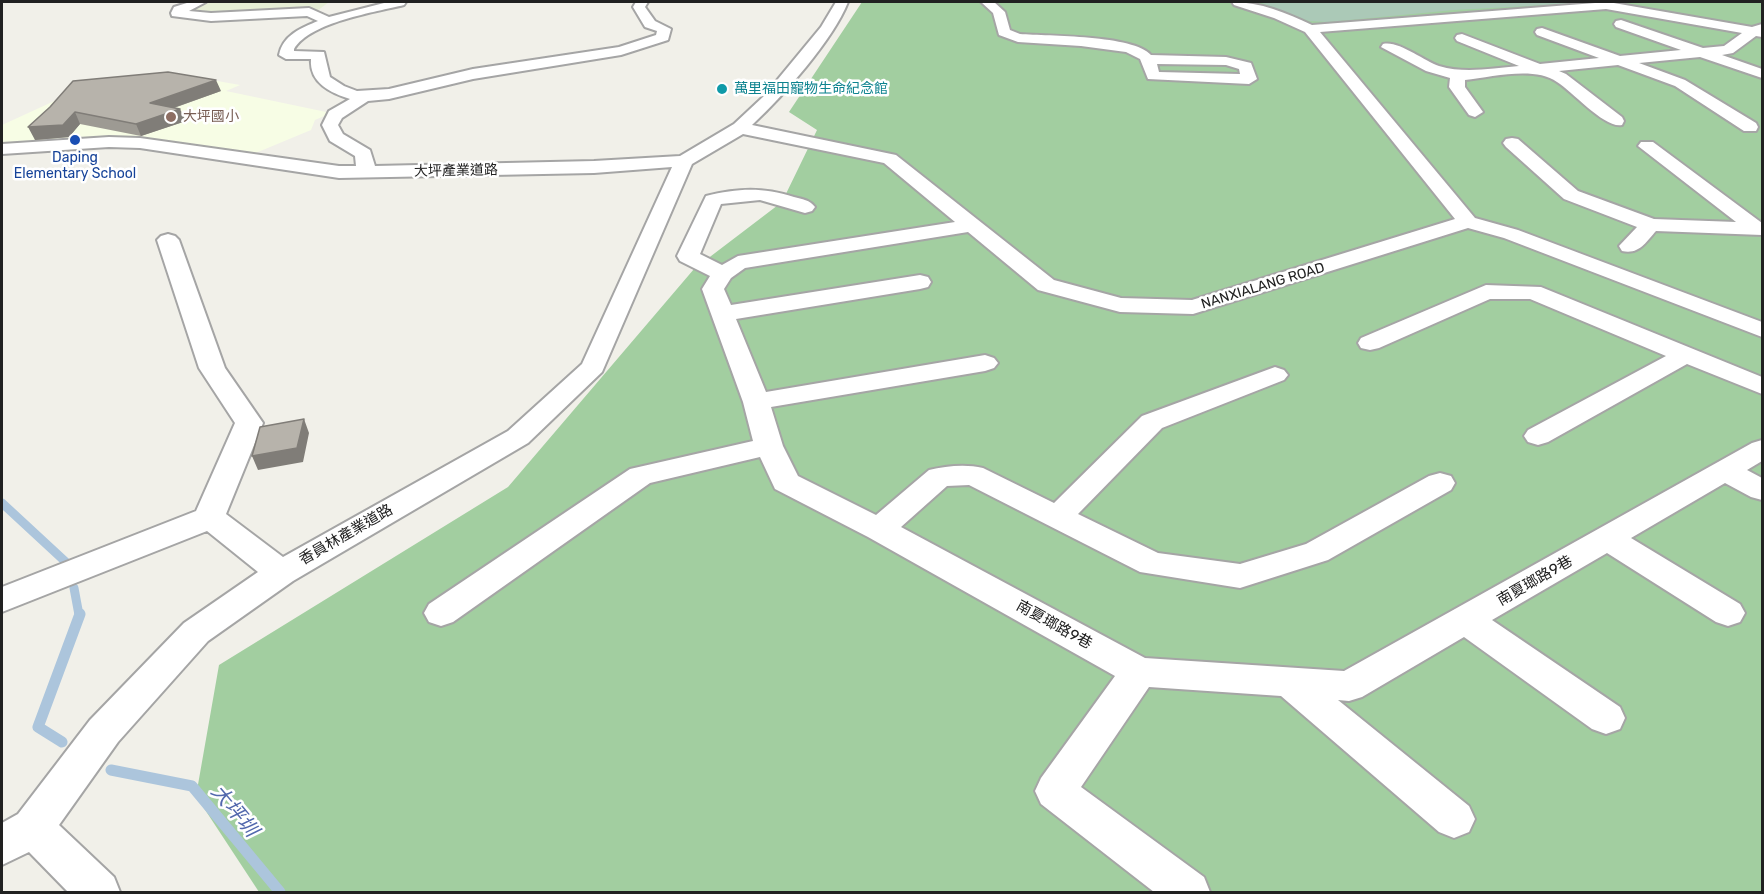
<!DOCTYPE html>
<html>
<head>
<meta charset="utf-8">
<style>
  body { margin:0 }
  #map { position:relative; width:1764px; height:894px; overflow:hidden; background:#f1f0e9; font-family:Rubik,sans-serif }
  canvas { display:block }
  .frame { position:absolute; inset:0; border:3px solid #212121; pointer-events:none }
</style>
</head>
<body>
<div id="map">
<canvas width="1764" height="894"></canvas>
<div class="frame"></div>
</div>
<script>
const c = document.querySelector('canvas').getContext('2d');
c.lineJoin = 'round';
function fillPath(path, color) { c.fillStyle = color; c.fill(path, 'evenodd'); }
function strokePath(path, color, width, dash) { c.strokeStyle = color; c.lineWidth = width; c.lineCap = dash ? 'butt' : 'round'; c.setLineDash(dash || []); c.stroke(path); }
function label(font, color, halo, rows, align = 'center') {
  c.font = font + ' Rubik,"Noto Sans TC",sans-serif'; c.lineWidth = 5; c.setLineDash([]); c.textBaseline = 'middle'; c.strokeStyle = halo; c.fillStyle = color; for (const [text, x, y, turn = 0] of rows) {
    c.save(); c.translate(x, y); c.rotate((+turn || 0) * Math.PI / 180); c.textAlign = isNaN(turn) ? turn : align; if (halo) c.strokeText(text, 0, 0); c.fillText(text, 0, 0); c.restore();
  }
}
const education = new Path2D(`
  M206,79L240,85L226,91L331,113L315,120L311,130L246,157L104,139L2,148V125L74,92Z`);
const farmland = new Path2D(`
  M211,2H329L317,11L208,14L185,11Z`);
const forest = new Path2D(`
  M862,2H1762V892H259L196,796L219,665L508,487L694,269L782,202L817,130L789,112Z`);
const cemetery = new Path2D(`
  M1259,2H1601L1454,10L1328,22L1309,21Z`);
const streamFar1 = new Path2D(`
  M2,503L69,565
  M74,588L79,615`);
const stream = new Path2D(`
  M62,742L38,727L80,614
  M111,770L192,786L280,892`);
const minor = new Path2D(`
  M190,2H206L189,11L211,13L309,8L329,17L388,2H406L404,5C376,12 310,22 294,49V51L324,52L330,77L344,86L357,91L389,89L473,69L619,47L656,35L657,31L645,27L633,7L636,2H648L645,7L655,21L671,29L668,40L621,55L473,79L389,99L368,101L342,118L338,125L343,134L370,150L375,166L594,161L680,156L734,124L764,96L821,27L836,2H848C833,40 783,96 752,125L896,155L1054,280L1121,298L1192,300L1455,219L1305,32L1274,18L1234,5L1232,2C1261,2 1286,13 1312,25L1608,2L1752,27L1762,24V37L1756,36L1733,53L1722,55L1762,69V78L1700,57L1639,63L1685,80L1756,123L1758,127L1756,131H1744L1675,86L1618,65L1559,71L1566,74L1622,117L1624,121L1622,125C1605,129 1573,92 1557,82C1535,66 1492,77 1465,80V87L1483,112L1475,117L1469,115L1449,87L1450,78L1426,71L1381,47L1383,44C1398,40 1424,61 1439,66C1466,74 1492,68 1519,66L1457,41L1455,38L1457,35L1462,34L1540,64L1599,58L1537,35L1535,32L1537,29L1542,28L1620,56L1681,50L1616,27L1614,24L1616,21L1621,20L1703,48L1724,46L1742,33L1606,9L1320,32L1475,218L1518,230L1762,322V337L1504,238L1468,228L1193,314L1120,312L1038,290L968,232L745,268L731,278L724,289L731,305L920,275L928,277L931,282L928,287L920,289L736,319L766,392L985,355L994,358L998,363L994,368L985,371L771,407L783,446L798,476L876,515L929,470C946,466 966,464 983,468L1054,503L1142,416L1275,367L1284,370L1288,375L1284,380L1162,428L1078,514L1158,553L1240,564L1306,544L1429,476L1440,473L1451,476L1455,483L1451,490L1328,560L1240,588L1140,572L969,485L947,486L901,527L1145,658L1344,671L1752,443L1762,440V461L1747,470L1762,478V500L1751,497L1725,483L1631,538L1740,604L1745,613L1740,622L1728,626L1716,622L1607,553L1492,620L1620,707L1625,718L1620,729L1606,734L1592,729L1464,637L1362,697L1349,701L1338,700L1469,806L1475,819L1469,832L1454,838L1439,832L1281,696L1149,687L1081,787L1204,877L1210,892H1154L1041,804L1035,791L1041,778L1115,676L868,537L775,489L760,457L650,483L453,622L441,626L429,622L424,613L429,604L630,469L753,441L743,402L702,289L710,276L680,261L677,256L706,196C738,188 763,187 794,197C802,199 810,200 815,207L812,211L805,213L760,200L721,204L700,254L722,265L738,256L955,222L884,163L743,134L692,164L602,372L528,443L293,581L208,641L118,742L59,825L114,877L120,892H68L29,852L2,865V823L18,814L90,720L184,623L258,572L207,531L2,612V587L196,511L235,423L199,368L157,240L161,236L168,234L175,236L179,240L225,368L263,423L226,514L283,557L508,431L582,364L672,167L594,173L339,178L140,148L109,147L2,154V144L109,137L140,138L339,166H356L355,156L330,141L322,125L329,111L350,99C331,93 309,83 311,59H286L279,55C283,35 301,28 318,21L307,16L211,21L172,16L171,13L174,7Z
  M981,2H994L1005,12L1010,30L1020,34C1048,36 1134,35 1151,55L1226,57L1251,63L1257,79L1249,84L1148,79L1140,59L1126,52L1081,46L1018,42L999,35L993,13ZM1157,64L1226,65L1239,69L1240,74L1159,72Z
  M1512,138L1518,139L1578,191L1654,219L1736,222L1638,146L1641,142H1653L1762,223V235L1656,231C1646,242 1639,255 1622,251L1619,246L1637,227L1564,199L1506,147L1503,143L1506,139Z
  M1486,285L1541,287L1762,377V394L1687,364L1548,442L1538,445L1528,442L1524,436L1528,430L1666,356L1530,299H1490L1379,348L1370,350L1361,348L1358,343L1361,338Z`);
const wall = new Path2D(`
  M221,91L174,108L186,121L141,136L80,124L69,137L35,140L50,107Z`);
const shadedWall = new Path2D(`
  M216,80L221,91L156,114L150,103Z
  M180,109L186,121L141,136L136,124Z
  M75,112L80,124L69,137L35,140L28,127Z
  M304,419L309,433L303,462L258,470L252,456Z`);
const building = new Path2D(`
  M168,72L216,80L150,103L180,109L136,124L75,112L63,125L28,127L50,107L73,81Z
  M304,419L297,448L252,456L260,427Z`);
const markers = [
  [722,89,6,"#0f9aa8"],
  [171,117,6,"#8d6e63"],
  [75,140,6,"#1a4fb4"]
];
const farCulturenames = [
  ["萬里福田寵物生命紀念館",734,89]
];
const farEducationnames = [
  ["大坪國小",183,117]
];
const farTransitnames = [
  ["Daping",75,158],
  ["Elementary School",75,174]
];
const farStreetnames = [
  ["大坪產業道路",456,171,-1],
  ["NANXIALANG ROAD",1263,286,-17]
];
const streetNames = [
  ["香員林產業道路",346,535,-30],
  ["南夏瑯路9巷",1535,581,-30],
  ["南夏瑯路9巷",1054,625,29]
];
const nearWaternames = [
  ["大坪圳",234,811,50]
];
fillPath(education, '#f7fde5');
fillPath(farmland, '#e6eed5');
fillPath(forest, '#a2cea0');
fillPath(cemetery, '#abc9b7');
strokePath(streamFar1, '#acc5dc', 9);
strokePath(stream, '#acc5dc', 11);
strokePath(minor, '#a5a5a5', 4);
fillPath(minor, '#fff');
fillPath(wall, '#9d9a93');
fillPath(shadedWall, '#807d78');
fillPath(building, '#b7b3ab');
strokePath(building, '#807d78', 1.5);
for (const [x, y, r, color] of markers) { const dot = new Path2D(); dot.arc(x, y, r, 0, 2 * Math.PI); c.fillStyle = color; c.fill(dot); strokePath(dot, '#fff', 2); }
label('14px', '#0d838f', '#fff', farCulturenames, 'left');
label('14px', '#785e54', '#fff', farEducationnames, 'left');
label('14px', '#164399', '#fff', farTransitnames);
label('14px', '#212121', '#fff', farStreetnames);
label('15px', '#212121', '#fff', streetNames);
label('italic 20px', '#5268ad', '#fff', nearWaternames);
</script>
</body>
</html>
